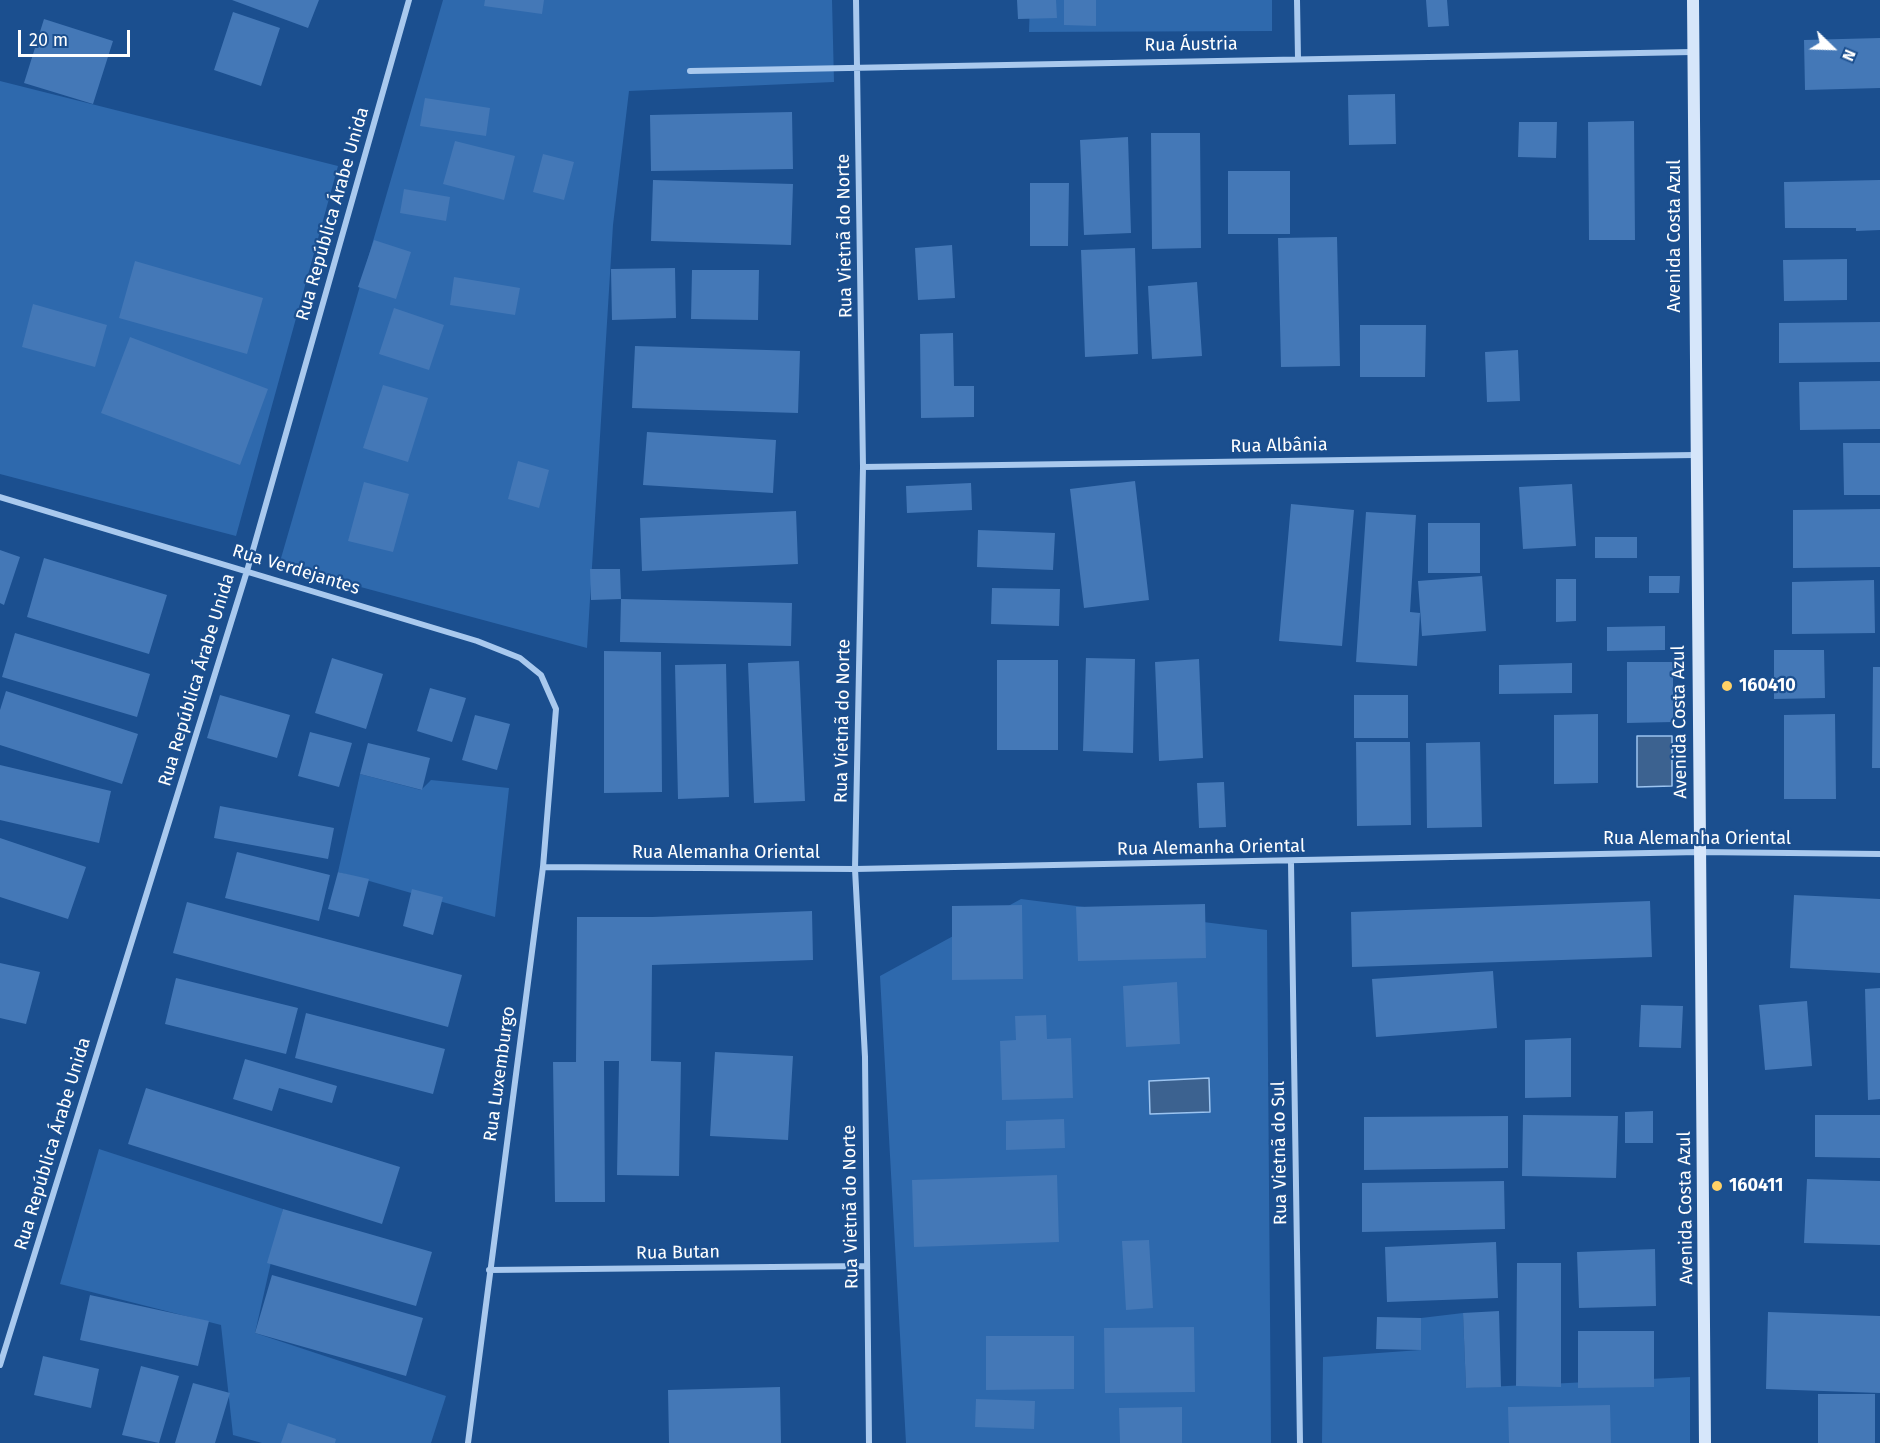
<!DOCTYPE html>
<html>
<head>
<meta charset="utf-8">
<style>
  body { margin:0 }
  #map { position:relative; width:1880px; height:1443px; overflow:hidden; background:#1b4f8f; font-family:"Fira Sans",sans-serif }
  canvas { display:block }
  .north { position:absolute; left:1802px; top:18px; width:60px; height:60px; -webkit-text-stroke:4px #1b4f8f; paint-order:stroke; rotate:113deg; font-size:16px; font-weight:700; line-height:24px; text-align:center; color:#fff }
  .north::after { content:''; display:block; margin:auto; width:21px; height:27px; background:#fff; clip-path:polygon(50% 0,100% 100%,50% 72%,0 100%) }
  .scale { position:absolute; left:18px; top:30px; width:112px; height:27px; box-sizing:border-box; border:3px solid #fff; border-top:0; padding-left:8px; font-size:18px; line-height:21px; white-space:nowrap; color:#fff; -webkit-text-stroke:4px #1b4f8f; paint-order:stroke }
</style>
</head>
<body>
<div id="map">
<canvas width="1880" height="1443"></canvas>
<div class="north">N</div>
<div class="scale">20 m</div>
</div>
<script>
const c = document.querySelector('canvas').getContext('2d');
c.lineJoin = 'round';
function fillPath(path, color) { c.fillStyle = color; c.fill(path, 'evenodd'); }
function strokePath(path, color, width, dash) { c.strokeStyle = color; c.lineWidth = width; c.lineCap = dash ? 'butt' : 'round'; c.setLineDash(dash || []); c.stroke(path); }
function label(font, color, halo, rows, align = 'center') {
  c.font = font + ' "Fira Sans",sans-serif'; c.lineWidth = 4.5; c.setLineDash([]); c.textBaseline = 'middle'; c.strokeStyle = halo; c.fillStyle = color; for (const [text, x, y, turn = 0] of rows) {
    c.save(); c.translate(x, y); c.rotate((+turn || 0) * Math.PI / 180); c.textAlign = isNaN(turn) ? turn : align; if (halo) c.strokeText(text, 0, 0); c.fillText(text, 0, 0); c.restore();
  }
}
const green = new Path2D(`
  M443,0H832L834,82L629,91L613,225L587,648L279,565Z
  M1030,0H1272V31L1029,32Z
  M0,81L338,166L236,536L0,474Z
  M360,774L421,790L431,780L509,788L495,917L338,872Z
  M1021,899L1267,930L1271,1443H906L880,976Z
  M99,1149L283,1209L255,1333L446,1396L431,1443H262L233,1435L221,1325L60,1284Z
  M1463,1313L1466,1388L1690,1377V1443H1322L1323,1357L1420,1350L1421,1318Z`);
const water = new Path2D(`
  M1637,736H1672V786L1637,787Z
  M1209,1078L1210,1112L1150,1114L1149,1081Z`);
const building = new Path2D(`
  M232,0H319L308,28Z
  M485,0H544L542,14L484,6Z
  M1017,0H1056L1057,18L1018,19Z
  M1064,0H1096V26L1064,25Z
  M1426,0H1447L1449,26L1428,27Z
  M233,12L280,28L261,86L214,70Z
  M44,19L113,41L93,104L24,83Z
  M1880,38V88L1805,90L1804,40Z
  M1395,94L1396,144L1349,145L1348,95Z
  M425,98L490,108L486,136L420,126Z
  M792,112L793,169L651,171L650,115Z
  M1634,121L1635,240H1589L1588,122Z
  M1519,122H1557L1556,158L1518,157Z
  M1151,133H1200L1201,248L1152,249Z
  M1128,137L1131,233L1084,235L1080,140Z
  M455,141L515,156L504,200L443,184Z
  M543,154L574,162L564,200L533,192Z
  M1228,171H1290V234H1228Z
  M653,180L793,184L791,245L651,241Z
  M1880,180V230L1856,231V228H1785L1784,182Z
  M1030,183H1069L1068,246H1030Z
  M404,189L450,197L446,221L400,213Z
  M1337,237L1340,366L1281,367L1278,238Z
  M374,240L411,252L396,299L358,287Z
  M952,245L955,298L918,300L915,248Z
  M1135,248L1138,354L1085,357L1081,250Z
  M1847,259V300L1784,301L1783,260Z
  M135,261L263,298L247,354L119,318Z
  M675,268L676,318L612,320L611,269Z
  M692,270H759L758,320L691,319Z
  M454,277L520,288L515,315L450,305Z
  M1197,282L1202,356L1152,359L1148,286Z
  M33,304L107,325L95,367L22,347Z
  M394,308L444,325L429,370L379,354Z
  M1880,322V362L1779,363V323Z
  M1360,325H1426L1425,377H1360Z
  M953,333L954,386H974V417L921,418L920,334Z
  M130,337L268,389L240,465L101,413Z
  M635,346L800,351L798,413L632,408Z
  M1518,350L1520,401L1487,402L1485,352Z
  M1880,381V429L1800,430L1799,382Z
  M383,385L428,398L408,462L363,448Z
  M647,432L776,440L773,493L643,485Z
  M1843,443H1880V495H1844Z
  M518,461L549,470L539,508L508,499Z
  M1135,481L1149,600L1084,608L1070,489Z
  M364,482L409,494L393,552L348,541Z
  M971,483L972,510L907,513L906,486Z
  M1572,484L1576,546L1523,549L1519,487Z
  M1291,504L1354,510L1342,646L1279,641Z
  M1880,509V567L1793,568V510Z
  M796,511L798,564L642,571L640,518Z
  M1366,512L1416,515L1410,612L1420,613L1417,666L1356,662Z
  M1428,523H1480V573H1428Z
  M978,530L1055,533L1053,570L977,567Z
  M1595,537H1637V558H1595Z
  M0,550L20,557L4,605L0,603Z
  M44,558L167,595L149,654L27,617Z
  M590,569H620L621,599L792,603L791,646L620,642L621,599L591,600Z
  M1482,576L1486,631L1422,636L1418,581Z
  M1649,576H1680L1679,593H1649Z
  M1556,579H1576V621L1556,622Z
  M1874,580L1875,633L1792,634V582Z
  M992,588L1060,589L1059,626L991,624Z
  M1665,626V650L1607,651V627Z
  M15,633L150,674L137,717L2,677Z
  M1774,650H1824L1825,698L1774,699Z
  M604,651L661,652L662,792L604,793Z
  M332,658L383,674L366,729L315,713Z
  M1086,658L1135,659L1133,753L1083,751Z
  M1199,659L1203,758L1159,761L1155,662Z
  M997,660H1058V750H997Z
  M799,661L805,801L754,803L748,663Z
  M1627,662H1673V722L1627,723Z
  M1572,663V693L1499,694V665Z
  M726,664L729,797L678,799L675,665Z
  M1873,667H1880V768H1872Z
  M430,688L466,698L452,742L417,731Z
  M6,691L138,734L122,784L0,745V710Z
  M220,695L290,715L277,758L207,738Z
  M1354,695H1408V738H1354Z
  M1598,714V783L1554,784V715Z
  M1835,714L1836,799H1784V715Z
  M475,715L510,724L497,770L462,760Z
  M310,732L352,743L339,787L298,776Z
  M1356,742H1410L1411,825L1357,826Z
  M1480,742L1482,827L1427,828L1426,743Z
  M368,743L430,758L422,790L360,774Z
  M0,765L111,791L99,843L0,820Z
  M1224,782L1226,827L1199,828L1197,783Z
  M220,806L334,828L328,859L214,838Z
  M0,838L86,867L68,919L0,897Z
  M237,852L330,875L319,921L225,898Z
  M338,872L369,879L359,917L328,909Z
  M412,889L443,897L433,935L403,926Z
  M1794,895L1880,899V973L1790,968Z
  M1650,901L1652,957L1352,967L1351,912Z
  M187,902L462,975L448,1027L173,953Z
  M1205,904L1206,958L1078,961L1076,907Z
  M1022,905L1023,979L952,980V906Z
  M812,911L813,960L652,965L651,1061L681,1062L679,1176L617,1175L619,1061H604L605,1202H555L553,1062H576L577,917H652Z
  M0,963L40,972L26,1024L0,1018Z
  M1493,971L1497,1028L1376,1037L1372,979Z
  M176,978L298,1008L286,1054L165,1024Z
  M1177,982L1180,1044L1126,1047L1123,986Z
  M1880,988V1099L1868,1100L1865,989Z
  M1807,1001L1812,1066L1765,1070L1759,1005Z
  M1641,1005L1683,1006L1681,1048L1639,1047Z
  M306,1013L445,1049L433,1094L295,1058Z
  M1046,1015L1047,1039L1071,1038L1073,1098L1002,1100L1000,1041L1016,1040L1015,1016Z
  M1571,1038V1097L1525,1098V1040Z
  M715,1052L793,1056L788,1140L710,1136Z
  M245,1059L337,1086L332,1103L279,1088L272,1111L233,1099Z
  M146,1088L400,1167L382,1224L128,1144Z
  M1653,1111V1143H1625V1112Z
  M1523,1115L1618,1116L1616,1178L1522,1176Z
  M1815,1115H1880V1158L1815,1157Z
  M1508,1116V1168L1364,1170V1117Z
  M1064,1119L1065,1148L1006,1150V1121Z
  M1057,1175L1059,1242L914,1247L912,1180Z
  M1807,1179L1880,1181V1245L1804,1243Z
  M1504,1181L1505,1229L1362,1232V1183Z
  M283,1209L432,1252L416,1306L267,1263Z
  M1149,1240L1153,1308L1126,1310L1122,1241Z
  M1496,1242L1498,1298L1387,1302L1385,1247Z
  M1655,1249L1656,1306L1579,1308L1577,1252Z
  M1517,1263H1561V1387L1516,1386Z
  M272,1275L423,1318L406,1376L255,1333Z
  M90,1295L209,1321L198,1366L80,1340Z
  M1499,1311L1501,1387L1466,1388L1463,1313Z
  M1768,1312L1880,1316V1393L1766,1389Z
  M1377,1317L1421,1318V1350L1376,1349Z
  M1194,1327L1195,1392L1105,1393L1104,1328Z
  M1578,1331H1654V1387L1578,1388Z
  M986,1336H1074V1389L986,1390Z
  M43,1356L99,1369L91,1408L34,1395Z
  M141,1366L179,1376L159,1443L122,1435Z
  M193,1383L230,1393L215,1443H175Z
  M780,1387L781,1443H669L668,1390Z
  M1818,1394H1875V1443H1818Z
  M976,1399L1035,1401L1034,1429L975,1427Z
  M1610,1405L1611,1443H1509L1508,1407Z
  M1182,1407V1443H1120L1119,1408Z
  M288,1423L336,1439L335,1443H281Z`);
const street = new Path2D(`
  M856,0L863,467L855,869L865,1057L869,1443
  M1297,0L1298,58
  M690,71L1692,52
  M863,467L1695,455
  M0,497L477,641L520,658L541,675L556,709L543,867L468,1443
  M1291,862L1300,1443
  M543,867L855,869L1699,852L1880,854
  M489,1270L867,1266
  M0,1365L247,571L409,0`);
const secondary = new Path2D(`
  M1693,0L1705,1443`);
const markers = [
  [1727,686,6,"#ffd166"],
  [1717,1186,6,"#ffd166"]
];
const streetNames = [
  ["Rua Áustria",1191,45,-1],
  ["Rua República Árabe Unida",333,214,-74],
  ["Rua Vietnã do Norte",845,236,-91],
  ["Avenida Costa Azul",1675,236,-90],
  ["Rua Albânia",1279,446,-1],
  ["Rua Verdejantes",296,570,17],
  ["Rua República Árabe Unida",197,680,-73],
  ["Rua Vietnã do Norte",843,721,-89],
  ["Avenida Costa Azul",1680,722,-91],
  ["Rua Alemanha Oriental",1697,839],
  ["Rua Alemanha Oriental",1211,848,-1],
  ["Rua Alemanha Oriental",726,853],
  ["Rua Luxemburgo",500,1074,-82],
  ["Rua República Árabe Unida",53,1144,-73],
  ["Rua Vietnã do Sul",1280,1153,-91],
  ["Rua Vietnã do Norte",851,1207,-91],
  ["Avenida Costa Azul",1686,1208,-91],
  ["Rua Butan",678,1253,-1]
];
const poiNames = [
  ["160410",1739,686],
  ["160411",1729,1186]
];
fillPath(green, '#2e69ad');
fillPath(water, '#3c6290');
strokePath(water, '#9cc4f0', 1.5);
fillPath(building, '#4478b7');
strokePath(street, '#a9c9ee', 6);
strokePath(secondary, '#d6e6fa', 12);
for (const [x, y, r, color] of markers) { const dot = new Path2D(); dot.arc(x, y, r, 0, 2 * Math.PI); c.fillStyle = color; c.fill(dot); strokePath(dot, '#1b4f8f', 2); }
label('18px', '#fff', '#1b4f8f', streetNames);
label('bold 18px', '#fff', '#1b4f8f', poiNames, 'left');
</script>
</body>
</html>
